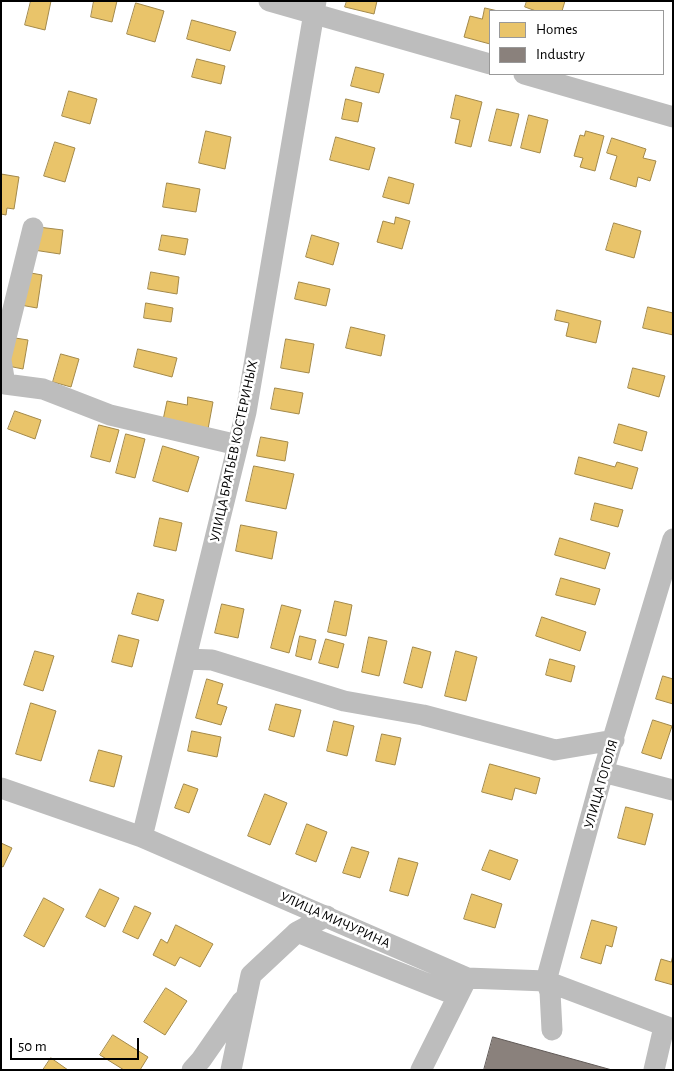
<!DOCTYPE html>
<html>
<head>
<meta charset="utf-8">
<style>
  body { margin:0 }
  #map { position:relative; width:674px; height:1071px; overflow:hidden; background:#fff; font-family:"Alegreya Sans",sans-serif }
  canvas { display:block }
  .frame { position:absolute; inset:0; border:2px solid #000; pointer-events:none }
  .legend { position:absolute; left:489px; top:10px; width:175px; height:65px; box-sizing:border-box; background:#fff; border:1px solid #999; margin:0; padding:6px 9px; list-style:none; font-size:15px; color:#000 }
  .legend li { display:flex; align-items:center; gap:10px; height:25px }
  .legend b { width:25px; border:1px solid #999 }
  .scale { position:absolute; left:10px; top:1038px; width:129px; height:22px; box-sizing:border-box; border:2px solid #000; border-top:0; padding-left:6px; font-size:15px; line-height:18px; white-space:nowrap; color:#000; -webkit-text-stroke:4px #fff; paint-order:stroke }
</style>
</head>
<body>
<div id="map">
<canvas width="674" height="1071"></canvas>
<div class="frame"></div>
<ul class="legend">
<li><b style="height:14px;background:#e9c46a"></b>Homes</li>
<li><b style="height:14px;background:#8a817c"></b>Industry</li>
</ul>
<div class="scale">50 m</div>
</div>
<script>
const c = document.querySelector('canvas').getContext('2d');
c.lineJoin = 'round';
function fillPath(path, color) { c.fillStyle = color; c.fill(path, 'evenodd'); }
function strokePath(path, color, width, dash) { c.strokeStyle = color; c.lineWidth = width; c.lineCap = dash ? 'butt' : 'round'; c.setLineDash(dash || []); c.stroke(path); }
function label(font, color, halo, rows, align = 'center') {
  c.font = font + ' "Alegreya Sans",sans-serif'; c.lineWidth = 5; c.setLineDash([]); c.textBaseline = 'middle'; c.strokeStyle = halo; c.fillStyle = color; for (const [text, x, y, turn = 0] of rows) {
    c.save(); c.translate(x, y); c.rotate((+turn || 0) * Math.PI / 180); c.textAlign = isNaN(turn) ? turn : align; if (halo) c.strokeText(text, 0, 0); c.fillText(text, 0, 0); c.restore();
  }
}
const homes = new Path2D(`
  M31,1H51L45,30L25,25Z
  M94,1H117L112,22L91,17Z
  M347,1H377L374,14L345,7Z
  M527,1H565L562,11H536L525,7Z
  M136,3L164,11L155,42L127,34Z
  M485,8L498,11H490V44L464,37L470,16L482,19Z
  M192,20L236,32L230,51L187,39Z
  M197,59L225,66L221,84L192,77Z
  M356,67L384,74L379,93L351,86Z
  M69,91L97,99L90,124L62,116Z
  M456,95L482,102L471,147L455,143L460,120L451,118Z
  M346,99L362,103L358,122L342,119Z
  M497,109L519,114L511,146L489,141Z
  M529,115L548,120L540,153L521,148Z
  M206,131L231,137L225,169L199,163Z
  M586,131L604,136L595,171L580,167L583,158L574,156L580,135L584,136Z
  M336,137L375,148L369,170L330,160Z
  M612,138L646,149L643,158L656,161L650,181L638,177L636,187L610,179L617,156L607,153Z
  M55,142L75,148L65,182L44,176Z
  M1,174L19,177L14,209L7,208L6,215L1,214Z
  M389,177L414,184L409,204L383,197Z
  M167,183L200,189L196,212L163,207Z
  M396,217L410,221L402,249L377,242L383,221L394,224Z
  M614,223L641,231L634,258L606,250Z
  M30,226L63,230L60,254L27,249Z
  M162,235L188,239L185,255L159,250Z
  M312,235L339,243L333,265L306,257Z
  M20,271L42,275L37,308L15,304Z
  M151,272L179,277L177,294L148,289Z
  M299,282L330,289L326,306L295,299Z
  M146,303L173,308L171,322L144,318Z
  M648,307L673,313V335L643,328Z
  M557,310L601,321L596,343L566,336L569,323L555,320Z
  M351,327L385,335L381,356L346,348Z
  M9,337L28,340L23,369L3,365Z
  M286,339L314,344L309,373L281,368Z
  M138,349L177,358L172,377L134,367Z
  M61,354L79,359L71,387L53,382Z
  M633,368L665,376L659,397L628,388Z
  M275,388L303,393L299,414L271,409Z
  M188,397L213,402L208,429L163,420L167,401L187,405Z
  M15,411L41,420L35,439L8,429Z
  M619,424L647,432L642,451L614,443Z
  M99,425L119,430L110,462L91,457Z
  M126,434L145,439L135,478L116,473Z
  M261,437L288,442L285,461L257,456Z
  M163,446L199,457L188,492L153,481Z
  M579,457L615,467L617,462L638,468L632,489L575,474Z
  M254,466L294,474L286,509L246,501Z
  M595,503L623,510L618,527L591,520Z
  M160,518L182,523L176,551L154,546Z
  M241,525L277,532L272,559L236,551Z
  M560,538L610,553L605,569L555,555Z
  M561,578L600,589L595,605L556,595Z
  M138,593L164,600L158,621L132,614Z
  M335,601L352,605L346,636L328,632Z
  M222,604L244,609L238,638L215,633Z
  M282,605L301,610L289,653L271,648Z
  M542,617L586,632L580,651L536,636Z
  M119,635L139,640L132,667L112,662Z
  M300,636L316,640L311,660L296,656Z
  M369,637L387,641L379,676L362,672Z
  M326,639L344,644L338,668L319,663Z
  M413,647L431,652L422,688L404,683Z
  M35,651L54,656L43,691L24,685Z
  M456,651L477,657L466,701L445,696Z
  M550,659L575,666L571,682L546,675Z
  M663,676L673,679V704L656,699Z
  M207,679L223,684L217,704L227,707L221,725L196,718Z
  M31,703L56,711L41,761L16,754Z
  M276,704L301,710L294,737L269,730Z
  M653,720L672,726L661,759L642,753Z
  M334,721L354,726L347,756L327,751Z
  M192,731L221,737L217,757L188,751Z
  M382,734L401,738L395,765L376,761Z
  M99,750L122,756L114,787L90,781Z
  M490,764L540,778L536,794L515,788L512,800L482,792Z
  M184,784L198,789L189,813L175,808Z
  M265,794L287,803L270,845L248,836Z
  M626,807L653,814L645,845L618,838Z
  M307,824L327,832L316,862L296,854Z
  M1,843L12,848L3,867L1,866Z
  M352,847L369,852L360,878L343,873Z
  M490,850L518,860L510,880L482,870Z
  M399,858L418,863L408,896L390,891Z
  M100,889L119,898L105,927L86,917Z
  M472,894L502,904L495,928L464,919Z
  M44,898L64,909L44,947L24,936Z
  M135,906L151,913L138,939L123,932Z
  M592,920L617,927L612,947L606,945L601,964L581,958Z
  M176,925L213,944L200,967L180,957L175,966L153,955L161,939L167,943Z
  M673,955V985L655,980L661,959L671,962Z
  M166,988L187,1001L165,1035L144,1022Z
  M113,1035L148,1057L140,1070H124L100,1055Z
  M51,1058L68,1070H43Z`);
const industry = new Path2D(`
  M493,1037L612,1070H484Z`);
const minor = new Path2D(`
  M269,1L490,64
  M524,74L673,117
  M1,358L33,228
  M1,360L5,384L43,389L110,415L238,445
  M186,659L212,660L344,701L423,715L555,750L614,740
  M603,772L673,790
  M1,788L142,837L467,978L546,981L673,1029
  M142,837L246,412L316,1
  M297,932L458,996L467,978
  M552,1030L550,992L546,981L603,772L673,539
  M192,1070L201,1060L242,1001
  M231,1070L251,975L297,932L327,916
  M421,1070L458,996
  M654,1070L664,1027`);
const streetNames = [
  ["УЛИЦА БРАТЬЕВ КОСТЕРИНЫХ",234,451,-78],
  ["УЛИЦА ГОГОЛЯ",601,784,-74],
  ["УЛИЦА МИЧУРИНА",335,920,24]
];
fillPath(homes, '#e9c46a');
strokePath(homes, '#a3894a', 1);
fillPath(industry, '#8a817c');
strokePath(industry, '#615a57', 1);
strokePath(minor, '#bdbdbd', 21);
label('14px', '#000', '#fff', streetNames);
</script>
</body>
</html>
